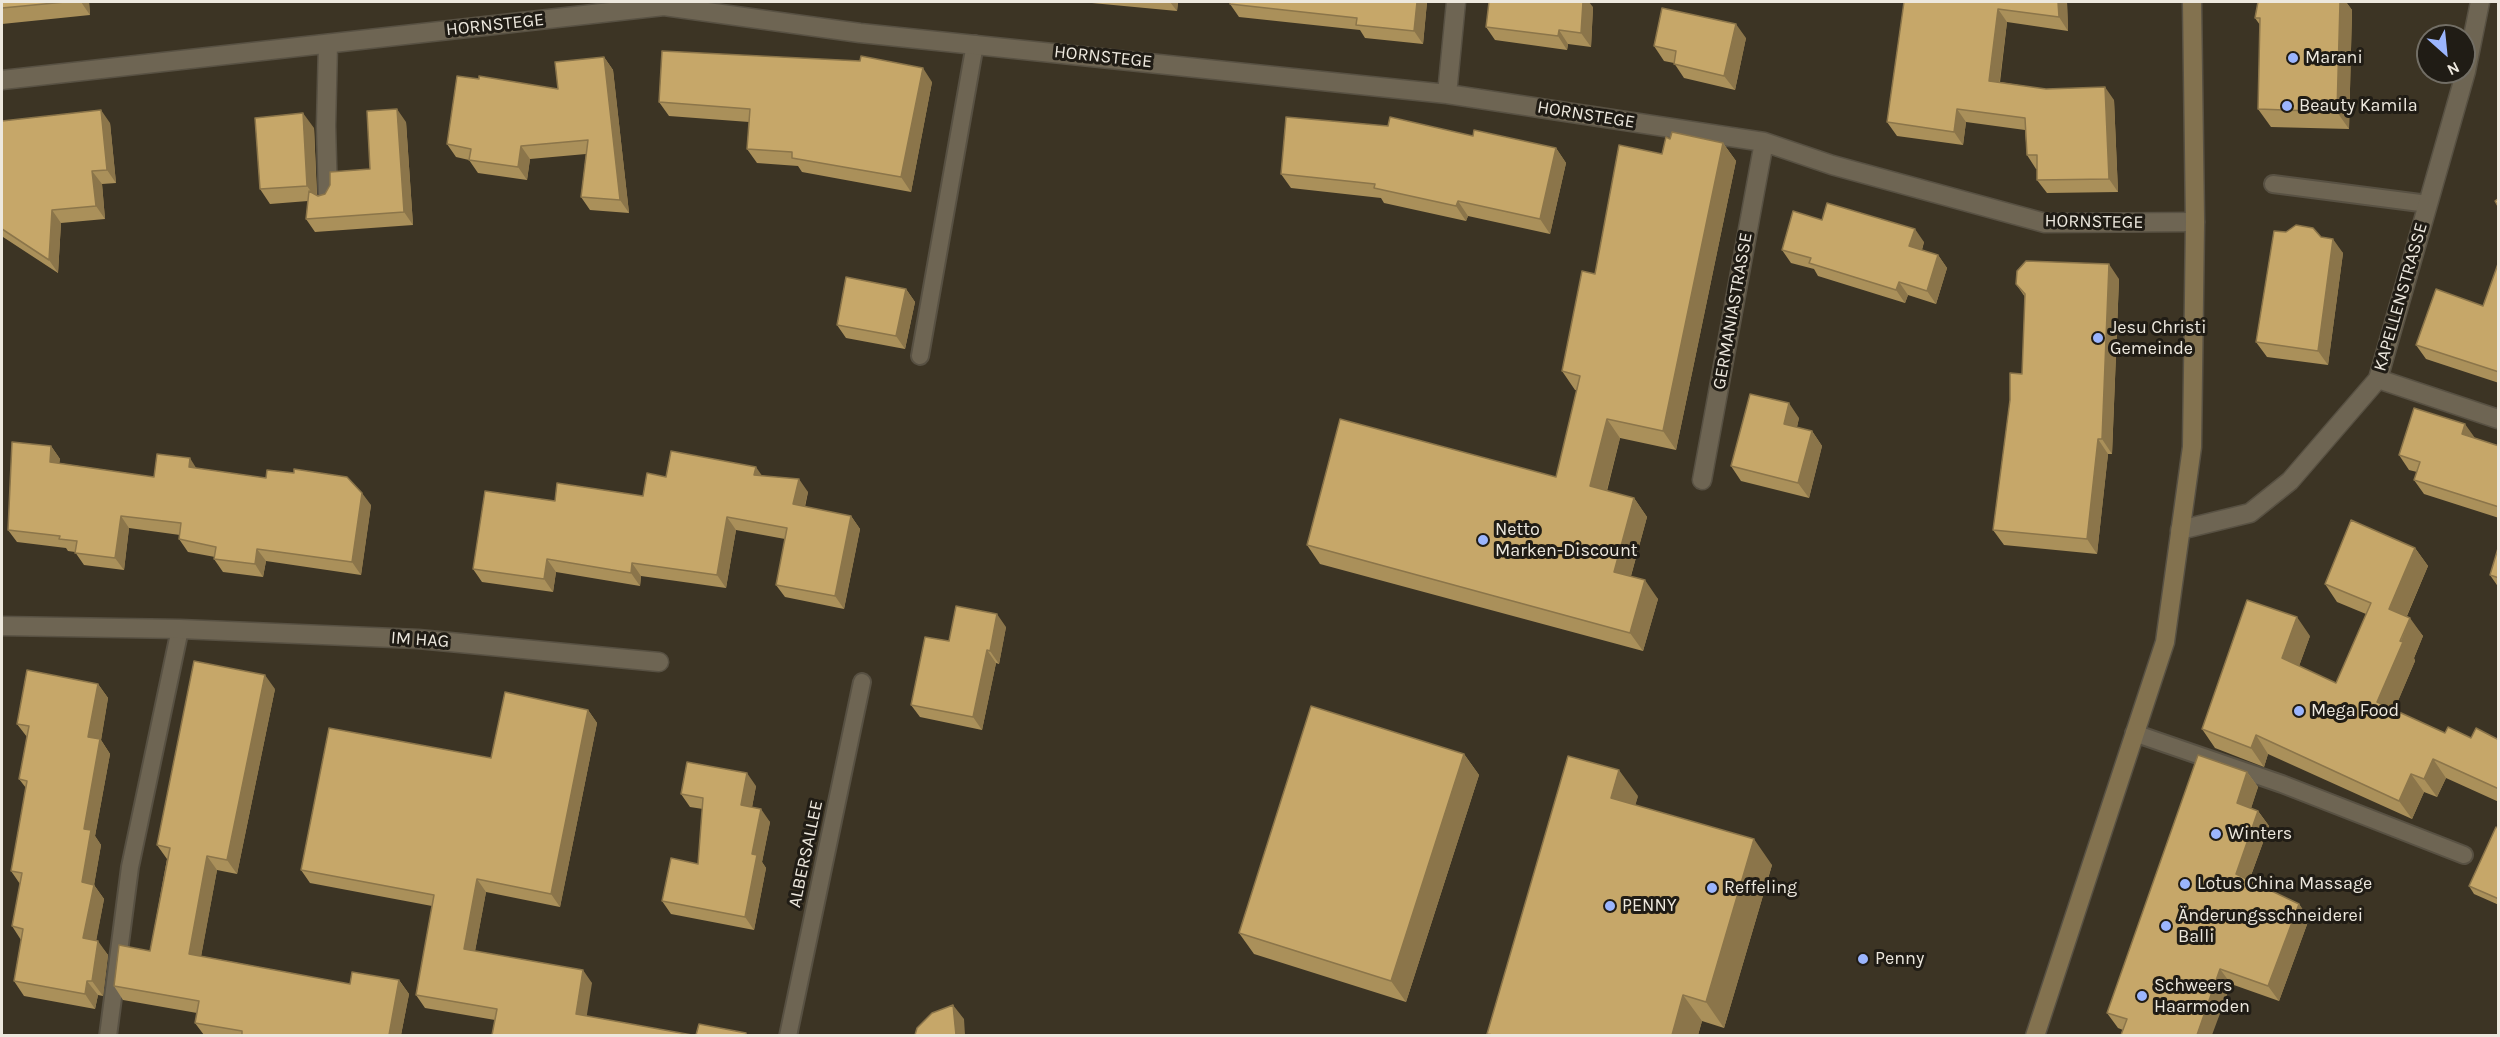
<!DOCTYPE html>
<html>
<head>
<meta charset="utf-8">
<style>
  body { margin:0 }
  #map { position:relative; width:2500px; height:1037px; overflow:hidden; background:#3c3424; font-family:Karla,sans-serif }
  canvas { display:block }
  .frame { position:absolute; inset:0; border:3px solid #ede8de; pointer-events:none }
  .north { position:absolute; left:2416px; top:24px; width:60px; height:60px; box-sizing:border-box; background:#201c15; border:2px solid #726e65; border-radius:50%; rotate:153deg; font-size:16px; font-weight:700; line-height:24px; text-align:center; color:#ede8de }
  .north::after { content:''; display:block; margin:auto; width:21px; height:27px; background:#9bb5fd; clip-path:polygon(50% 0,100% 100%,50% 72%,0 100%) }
</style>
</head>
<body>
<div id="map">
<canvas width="2500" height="1037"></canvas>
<div class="frame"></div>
<div class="north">N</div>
</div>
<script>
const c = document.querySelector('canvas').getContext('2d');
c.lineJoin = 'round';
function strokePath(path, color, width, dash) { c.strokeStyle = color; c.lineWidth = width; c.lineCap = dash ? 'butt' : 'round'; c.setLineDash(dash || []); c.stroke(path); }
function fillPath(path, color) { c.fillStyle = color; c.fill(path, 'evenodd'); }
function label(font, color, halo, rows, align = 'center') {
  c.font = font + ' Karla,sans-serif'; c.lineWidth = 6; c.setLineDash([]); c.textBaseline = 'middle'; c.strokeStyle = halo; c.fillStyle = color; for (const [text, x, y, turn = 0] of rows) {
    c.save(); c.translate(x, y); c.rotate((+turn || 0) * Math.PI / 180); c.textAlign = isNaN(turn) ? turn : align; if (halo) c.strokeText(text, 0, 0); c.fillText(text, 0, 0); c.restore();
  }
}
const service = new Path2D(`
  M2273,184L2428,204
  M920,356L975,44
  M2134,733L2282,784L2464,855
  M108,1036L130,867L180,629
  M788,1036L862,682`);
const minor = new Path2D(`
  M2,80L664,6L860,33L1447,94L1764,142L1832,165L2045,223L2195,222
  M1447,94L1456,2
  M328,198L326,126L328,44
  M2378,379L2498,419
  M1702,480L1764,142
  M2180,530L2250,513L2290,481L2378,379L2466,71L2480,2
  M2,626L180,629L418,639L659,662`);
const secondary = new Path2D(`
  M2035,1036L2165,642L2192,447L2195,222L2192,2`);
const wall = new Path2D(`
  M2,2H89L90,15L2,24Z
  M1091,2H1178L1177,11L1092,3Z
  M1427,2L1423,44L1365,38L1360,30L1239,17L1230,4Z
  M1904,2H2067L2068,31L2007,22L2000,82L2114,100L2118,192L2047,193L2037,180V169H2036L2027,155L2025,130L1966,122L1963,145L1897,136L1887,122Z
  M2258,2H2346L2352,10L2349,129L2271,127L2258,109L2260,25L2255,18Z
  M1593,7L1591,47L1568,44L1567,50L1495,40L1486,27Z
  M1746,38L1735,90L1684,78L1674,63L1664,61L1654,46Z
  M604,57L613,70L629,213L590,210L581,197L586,154L530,159L527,180L478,173L469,160L456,157L447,144L558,89Z
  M932,82L911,192L802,172L798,166L757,163L747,149L749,122L669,116L659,102Z
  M2,121L110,123L116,183L102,184L105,219L61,223L58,273L3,237L2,235Z
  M406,122L413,225L315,232L306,219L308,201L270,204L260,189L314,128L317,195L318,196L325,194L370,169Z
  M1473,136L1556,148L1566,163L1550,234L1468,216L1466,221L1384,203L1381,198L1291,188L1281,174Z
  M1670,139L1723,143L1736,161L1676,450L1620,438L1607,491L1634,498L1647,517L1631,576L1658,599L1643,651L1320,564L1307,545L1556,477L1577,390H1575L1562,371L1595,274Z
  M1822,220L1924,242L1922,250L1938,255L1947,268L1936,304L1908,295L1905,303L1818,276L1814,269L1791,263L1782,250Z
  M2321,237L2343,253L2328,365L2267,357L2256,342Z
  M2499,261V383L2426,359L2416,345L2483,306Z
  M2119,279L2112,454H2108L2097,554L2004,545L1993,530L2022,374L2025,297L2016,284Z
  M906,289L915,302L905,349L846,338L837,325Z
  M1799,418L1797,427L1812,431L1822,446L1809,498L1741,481L1731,466Z
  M2475,438L2499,446V518L2424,494L2414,480L2417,472L2409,470L2399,455Z
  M51,446L60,459L59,463L154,477L197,468L371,505L361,575L266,561L263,577L223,572L214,559L215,557L188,552L179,539L180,535L129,528L124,570L84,565L75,552L68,551L66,548L17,542L8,530Z
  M762,476L808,492L805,507L851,516L860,529L844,609L785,597L776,585L785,539L736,530L726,588L641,576L640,586L556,572L553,592L482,582L473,569L555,501L643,496L666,477Z
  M2499,545V588L2490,575Z
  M2415,548L2428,566L2407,616L2423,636L2414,658L2415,661L2394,710L2445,733L2471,738L2499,740V802L2446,778L2437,797L2424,792L2412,819L2268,754L2264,767L2215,748L2202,729L2310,636L2299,666L2336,683L2366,614L2337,602L2325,584Z
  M1006,627L999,664L996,663L982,730L920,717L911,705L949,641Z
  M98,684L108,698L101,740L110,754L95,836L101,845L94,885L104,899L96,940L108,955L103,996L98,995L95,1009L24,996L14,981L21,940L12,926L20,884L11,871L26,788L19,779L27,737L17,724Z
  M275,689L237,874L217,870L201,956L350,984L399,980L409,994L401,1035H204L195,1023L197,1013L123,1000L114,986L150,951L167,859L157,845Z
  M588,710L597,723L560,907L486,892L475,951L592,983L495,1020L425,1008L416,995L432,906L310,883L301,870L491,758Z
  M1464,754L1479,775L1406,1002L1254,954L1239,933Z
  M2247,772L2258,787L2251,808L2258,811L2269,826L2249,881L2299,904L2309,919L2279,1001L2231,984L2123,1030L2118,1028L2107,1013Z
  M756,786L752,807L770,822L762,862L766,868L754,930L671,914L662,901L698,864L703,809L690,807L681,794Z
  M1638,796L1635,805L1772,865L1724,1028L1702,1021L1698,1035H1488L1487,1034Z
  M2499,829V905L2474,894L2469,886Z`);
const shadedWall = new Path2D(`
  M81,2H89L90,15Z
  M1170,2H1178L1177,11Z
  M1417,2H1427L1423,44L1414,31Z
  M1583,2H1589L1593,7L1591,47L1581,33Z
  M2058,2H2067L2068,31L2059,17Z
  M2334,2H2346L2352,10L2349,129L2337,112Z
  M1998,9L2007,22L1998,94L1989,81Z
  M1736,24L1746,38L1735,90L1724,76Z
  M1559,30L1568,44L1567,50L1558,36Z
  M604,57L613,70L629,213L620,200Z
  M923,68L932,82L911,192L901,177Z
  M2105,87L2114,100L2118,192L2109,179Z
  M397,109L406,122L413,225L404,212Z
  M1957,109L1966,122L1963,145L1954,132Z
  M101,110L110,123L116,183L107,170Z
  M303,113L314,128L317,200L307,186Z
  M1723,143L1736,161L1676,450L1663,431Z
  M521,146L530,159L527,180L518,167Z
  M1556,148L1566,163L1550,234L1540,219Z
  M92,171L102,184L105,219L96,206Z
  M1458,201L1468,216L1466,221L1456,206Z
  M52,210L61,223L58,273L49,260Z
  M1915,229L1924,242L1919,259L1909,246Z
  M2333,239L2343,253L2328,365L2318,351Z
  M1938,255L1947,268L1936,304L1927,291Z
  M2109,264L2119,279L2112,454L2102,439Z
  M1899,282L1908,295L1905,303L1896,290Z
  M906,289L915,302L905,349L896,336Z
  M1789,403L1799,418L1794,439L1784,424Z
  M1607,419L1620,438L1603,505L1590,486Z
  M2465,424L2475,438L2462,434Z
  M1812,431L1822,446L1809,498L1798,483Z
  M2098,439L2108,454L2097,554L2087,539Z
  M51,446L60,459L58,474L50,462Z
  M190,458L198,471L189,467Z
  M756,467L765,480L754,475Z
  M799,479L808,492L802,517L793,504Z
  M362,493L371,505L361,575L352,562Z
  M1634,498L1647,517L1627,590L1614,572Z
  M121,516L129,528L124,570L115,558Z
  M851,516L860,529L844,609L835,596Z
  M727,517L736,530L726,588L717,575Z
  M2415,548L2428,566L2402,627L2389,609Z
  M257,549L266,561L263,577L255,564Z
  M547,559L556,572L553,592L544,579Z
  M632,563L641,576L640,586L631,573Z
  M1645,580L1658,599L1643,651L1630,633Z
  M997,614L1006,627L999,664L990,651Z
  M2297,617L2310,636L2295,677L2282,658Z
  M2410,618L2423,636L2414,658L2415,661L2390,720L2377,702Z
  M987,650L996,663L982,730L973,717Z
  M265,675L275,689L237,874L227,860Z
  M98,684L108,698L101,740L110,754L95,836L101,845L94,885L104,899L94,953L83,938L82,882L88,737Z
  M588,710L597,723L560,907L551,894Z
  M2256,735L2268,754L2264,767L2251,748Z
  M1464,754L1479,775L1406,1002L1391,981Z
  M2433,759L2446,778L2437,797L2424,779Z
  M1619,770L1638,796L1630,824L1611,798Z
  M2247,772L2258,787L2248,818L2237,803Z
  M747,773L756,786L750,818L741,805Z
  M2411,774L2424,792L2412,819L2399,801Z
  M761,809L770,822L762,862L766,868L754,930L745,917L752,854Z
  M2258,811L2269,826L2246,889L2236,874Z
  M1754,839L1772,865L1724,1028L1706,1002Z
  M207,856L217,870L199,968L189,954Z
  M477,879L486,892L473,962L464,949Z
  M2299,904L2309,919L2279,1001L2268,986Z
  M98,941L108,955L103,996L92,981Z
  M2220,969L2231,984L2212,1035H2197Z
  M583,970L592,983L585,1027L576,1014Z
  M399,980L409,994L401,1035H389Z
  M87,981L98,995L95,1009L85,994Z
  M1683,995L1702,1021L1698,1035H1672Z
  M953,1005L964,1019L965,1035H956Z`);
const building = new Path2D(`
  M2,2H65L2,8Z
  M1230,2H1417L1414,31L1356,25L1357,18L1230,4Z
  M1489,2H1583L1581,33L1559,30L1558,36L1486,27Z
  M1904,2H2058L2059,17L1998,9L1989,81L2046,89L2105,87L2109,179L2037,180V155H2027L2025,118L1957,109L1954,132L1887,122Z
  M2258,2H2340L2337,112L2258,109L2260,18H2255Z
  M1662,8L1736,24L1724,76L1674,64L1676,51L1654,46Z
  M662,51L860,61L861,56L923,68L901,177L792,158V152L747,149L750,109L659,102Z
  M604,57L620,200L581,197L588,140L521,146L518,167L469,160L471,149L447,144L457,76L479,79V76L558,89L555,62Z
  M397,109L404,212L306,219L309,191L318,196L325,194L330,185V172L370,169L367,111Z
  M101,110L107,170L92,171L96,206L52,210L49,260L2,229V121Z
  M303,113L307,186L260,189L255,118Z
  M1286,117L1388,126L1390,117L1473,136L1474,130L1556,148L1540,219L1458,201L1456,206L1374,188L1375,184L1281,174Z
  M1672,132L1723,143L1663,431L1607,419L1590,486L1634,498L1614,572L1645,580L1630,633L1307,545L1340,419L1556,477L1580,376L1562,371L1582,271L1595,274L1619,145L1662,154L1666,137L1670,139Z
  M2499,198V208L2495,201Z
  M1827,203L1915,229L1909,246L1938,255L1927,291L1899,282L1896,290L1809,263L1811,258L1782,250L1793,211L1822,220Z
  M2296,225L2313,228L2321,237L2333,239L2318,351L2256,342L2274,231L2286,232Z
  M2026,261L2109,264L2102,439H2098L2087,539L1993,530L2010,400V373L2022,374L2025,294L2016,284L2017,271Z
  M2499,261V372L2416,345L2436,289L2483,306Z
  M846,277L906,289L896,336L837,325Z
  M1750,394L1789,403L1784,424L1812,431L1798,483L1731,466Z
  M2414,408L2465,424L2462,434L2499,446V507L2414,480L2420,462L2399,455Z
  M12,442L51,446L50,462L154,477L157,454L190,458L189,467L266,478L267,470L294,473V469L347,477L362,493L352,562L257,549L255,564L214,559L216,547L179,539L181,523L121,516L115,558L75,553L77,541L59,539L60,536L8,530Z
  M671,451L756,467L754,475L799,479L793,504L851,516L835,596L776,585L787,528L727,517L717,575L632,563L631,573L547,559L544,579L473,569L485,491L555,501L557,483L643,496L647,473L666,477Z
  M2351,520L2415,548L2389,609L2410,618L2400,641L2403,642L2377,702L2445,733L2448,727L2471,738L2476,728L2499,740V789L2433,759L2424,779L2411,774L2399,801L2256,735L2251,748L2202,729L2247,600L2297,617L2282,658L2336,683L2371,603L2325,584Z
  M2499,545V578L2490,575Z
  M956,606L997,614L990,651L987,650L973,717L911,705L925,637L949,641Z
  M194,661L265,675L227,860L207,856L189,954L350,984L352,972L399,980L389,1035H242V1031L195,1023L199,1001L114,986L119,945L150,951L170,848L157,845Z
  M27,670L98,684L88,737L100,739L84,829L91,830L82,882L94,885L83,938L98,941L92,981H87L85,994L14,981L23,929L12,926L22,873L11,871L27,781L19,779L29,726L17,724Z
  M505,692L588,710L551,894L477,879L464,949L583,970L576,1014L692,1035H492L497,1009L416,995L434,895L301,870L329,728L491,758Z
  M1311,706L1464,754L1391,981L1239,933Z
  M2198,755L2247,772L2237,803L2258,811L2236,874L2299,904L2268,986L2220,969L2197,1035H2121L2127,1019L2107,1013Z
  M1568,756L1619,770L1611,798L1754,839L1706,1002L1683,995L1672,1035H1493L1487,1034Z
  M687,762L747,773L741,805L761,809L752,854L757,855L745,917L662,901L671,858L698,864L703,798L681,794Z
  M2496,827L2499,829V899L2469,886Z
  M953,1005L956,1035H915L917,1028L932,1013Z
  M699,1024L746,1033V1035H696Z`);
const markers = [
  [2293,58,6,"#9bb5fd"],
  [2287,106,6,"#9bb5fd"],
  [2098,338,6,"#9bb5fd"],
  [1483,540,6,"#9bb5fd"],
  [2299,711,6,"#9bb5fd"],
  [2216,834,6,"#9bb5fd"],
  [2185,884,6,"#9bb5fd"],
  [1712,888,6,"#9bb5fd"],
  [1610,906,6,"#9bb5fd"],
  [2166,926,6,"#9bb5fd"],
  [1863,959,6,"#9bb5fd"],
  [2142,996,6,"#9bb5fd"]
];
const streetNames = [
  ["HORNSTEGE",495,25,-6],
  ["HORNSTEGE",1103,57,6],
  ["HORNSTEGE",1586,115,9],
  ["HORNSTEGE",2094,222,1],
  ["KAPELLENSTRASSE",2401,297,-74],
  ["GERMANIASTRASSE",1733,311,-80],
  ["IM HAG",420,640,4],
  ["ALBERSALLEE",806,854,-78]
];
const poiNames = [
  ["Marani",2305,58],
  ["Beauty Kamila",2299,106],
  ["Jesu Christi",2110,328],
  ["Gemeinde",2110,349],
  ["Netto",1495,530],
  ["Marken-Discount",1495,551],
  ["Mega Food",2311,711],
  ["Winters",2228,834],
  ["Lotus China Massage",2197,884],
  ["Reffeling",1724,888],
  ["PENNY",1622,906],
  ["Änderungsschneiderei",2178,916],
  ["Balli",2178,937],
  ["Penny",1875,959],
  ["Schweers",2154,986],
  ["Haarmoden",2154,1007]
];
strokePath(service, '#585143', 20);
strokePath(minor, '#585143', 21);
strokePath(secondary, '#585143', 21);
strokePath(service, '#6e6553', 16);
strokePath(minor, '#6e6553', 18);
strokePath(secondary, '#83724f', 18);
fillPath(wall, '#aa905a');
fillPath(shadedWall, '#8b754a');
fillPath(building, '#c6a769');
strokePath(building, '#8b754a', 1.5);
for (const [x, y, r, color] of markers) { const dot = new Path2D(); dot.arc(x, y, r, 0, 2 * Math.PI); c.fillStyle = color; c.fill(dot); strokePath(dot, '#201c15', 2); }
label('18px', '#ede8de', '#201c15', streetNames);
label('18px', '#ede8de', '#201c15', poiNames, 'left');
</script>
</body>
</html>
